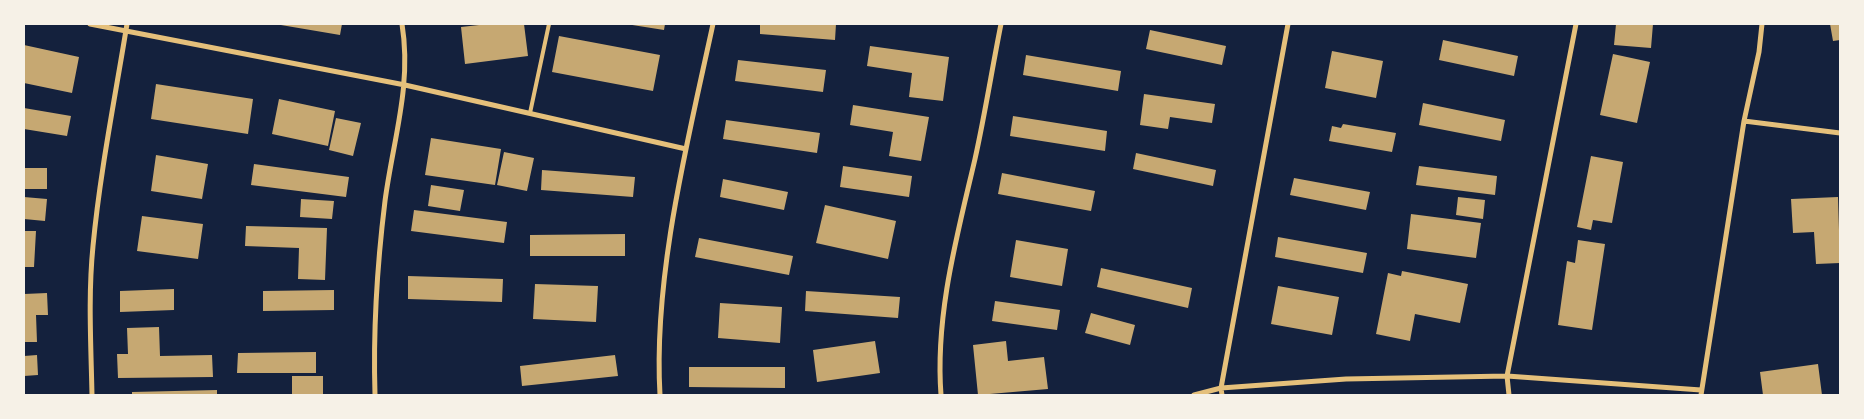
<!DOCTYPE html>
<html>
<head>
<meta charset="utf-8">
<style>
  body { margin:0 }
  #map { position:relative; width:1864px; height:419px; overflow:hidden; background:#14213d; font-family:"IBM Plex Sans",sans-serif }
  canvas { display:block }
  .frame { position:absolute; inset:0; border:25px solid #f6f1e7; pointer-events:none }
</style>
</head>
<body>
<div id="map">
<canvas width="1864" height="419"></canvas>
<div class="frame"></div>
</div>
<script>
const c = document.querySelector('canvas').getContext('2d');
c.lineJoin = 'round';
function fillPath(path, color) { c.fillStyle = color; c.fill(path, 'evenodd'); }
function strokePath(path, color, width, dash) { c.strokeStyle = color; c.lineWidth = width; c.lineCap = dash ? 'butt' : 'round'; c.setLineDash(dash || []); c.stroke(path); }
const building = new Path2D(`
  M275,24H342L340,35Z
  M488,24H524L528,56L465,64L461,27Z
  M626,24H665L664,30Z
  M760,24H836L835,40L760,34Z
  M1616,24H1653L1651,48L1614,45Z
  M1830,24H1840V40L1833,41Z
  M1150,30L1226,46L1222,65L1146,49Z
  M559,36L660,55L653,91L552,72Z
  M1443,40L1518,56L1514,76L1439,60Z
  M24,45L79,57L72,93L24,83Z
  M870,46L949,57L943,101L909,97L912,73L867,66Z
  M1332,51L1383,61L1376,98L1325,88Z
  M1613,54L1650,62L1637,123L1600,115Z
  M1026,55L1121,71L1118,91L1023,75Z
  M738,60L826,70L823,92L735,81Z
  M156,84L253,99L248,134L151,119Z
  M1144,94L1215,104L1212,123L1170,117L1168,129L1140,125Z
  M279,99L335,111L328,146L272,134Z
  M1423,103L1505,120L1501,141L1419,125Z
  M853,105L929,117L921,161L889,156L893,132L850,125Z
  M24,108L71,116L67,136L24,129Z
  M1013,116L1107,131L1105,151L1010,136Z
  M336,118L361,123L353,156L329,150Z
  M726,120L820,133L817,153L723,139Z
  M1343,124L1396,133L1392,152L1329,141L1332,126L1341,128Z
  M431,138L501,149L495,185L425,175Z
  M504,152L534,158L527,191L497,185Z
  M1136,153L1216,170L1213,186L1133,169Z
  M156,155L208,164L202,199L151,191Z
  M1591,156L1623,162L1612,223L1593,220L1591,230L1577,227Z
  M254,164L349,177L346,197L251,185Z
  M843,166L912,176L909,197L840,187Z
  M1419,166L1497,176L1495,195L1416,185Z
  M24,168H47V189H24Z
  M542,170L635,177L633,197L541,190Z
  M1002,173L1095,191L1091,211L998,194Z
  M1294,178L1370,192L1366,210L1290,195Z
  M723,179L788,192L784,210L720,197Z
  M431,185L464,190L460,211L428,206Z
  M24,197L47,199L45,221L24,219Z
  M1458,197L1485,200L1483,219L1456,215Z
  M1838,197L1840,263L1816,264L1814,232L1793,233L1791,199Z
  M301,199L334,201L332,219L300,217Z
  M825,205L896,221L888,259L816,243Z
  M414,210L507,222L504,243L411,231Z
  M1411,214L1481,223L1476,258L1407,249Z
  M142,216L203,224L198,259L137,251Z
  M246,226L327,228L325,280L298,279L299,248L245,246Z
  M24,231H36L34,267H24Z
  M625,234V256H530V235Z
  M1278,237L1367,253L1363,273L1275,257Z
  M699,238L793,256L789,275L695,257Z
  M1016,240L1068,249L1062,286L1010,277Z
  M1578,240L1605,244L1592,330L1558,325L1567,261L1575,263Z
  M1101,268L1192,288L1188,308L1097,287Z
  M1402,271L1468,284L1460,323L1415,314L1410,341L1376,334L1388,273L1401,276Z
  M408,276L503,279L502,302L408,299Z
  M535,284L598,286L596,322L533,319Z
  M1278,286L1339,297L1332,335L1271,324Z
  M174,289V310L120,312V291Z
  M334,290V310L263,311V291Z
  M806,291L900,297L898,318L805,311Z
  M47,293L48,315H36L37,342H24V294Z
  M995,301L1060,310L1057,330L992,321Z
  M720,303L782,307L780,343L718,338Z
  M1091,313L1135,325L1130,345L1085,333Z
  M159,327L160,356L212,355L213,377L118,378L117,354H128L127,328Z
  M875,341L880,373L817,382L813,350Z
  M1006,341L1008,361L1044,357L1048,389L978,395L973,345Z
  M316,352V373H237L238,353Z
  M37,355L38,375L24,376V356Z
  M615,355L618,376L522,386L520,366Z
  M1818,364L1822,395H1763L1760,372Z
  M689,367H785V388L689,387Z
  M292,376H323V395H292Z
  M217,390V395H132V392Z`);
const service = new Path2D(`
  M530,113L549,24`);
const minor = new Path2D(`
  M90,24L405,85L686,149
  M1744,121L1840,133
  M92,395C91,346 88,296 93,246C100,172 115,98 127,24
  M375,395C373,330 377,266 385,201C393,140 412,86 402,24
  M660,395C653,276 688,140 713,24
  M941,395C935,315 957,236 975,159C985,114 992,69 1001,24
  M1194,395L1221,388L1346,379L1507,376L1701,390
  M1222,395L1221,388L1288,24
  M1509,395L1507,376L1576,24
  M1701,395L1744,121L1759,52L1762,24`);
fillPath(building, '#c6a872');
strokePath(service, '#e5c07b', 4);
strokePath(minor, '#e5c07b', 5);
</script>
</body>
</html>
